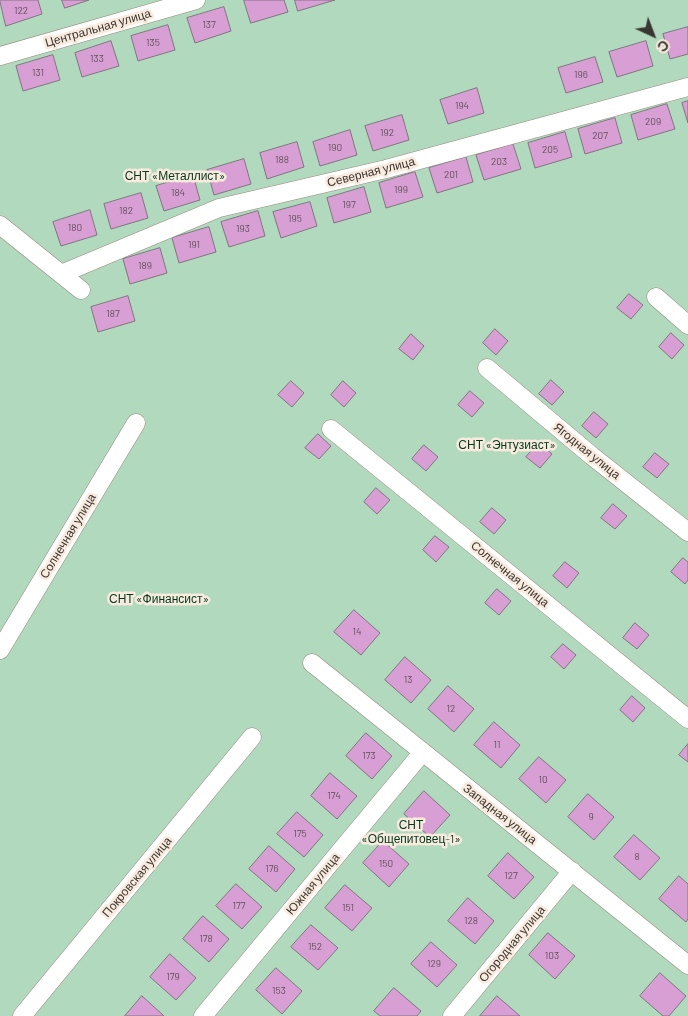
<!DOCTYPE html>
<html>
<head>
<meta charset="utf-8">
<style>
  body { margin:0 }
  #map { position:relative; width:688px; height:1016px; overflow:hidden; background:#ecddd1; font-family:Barlow,sans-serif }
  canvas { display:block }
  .north { position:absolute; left:628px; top:10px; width:50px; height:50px; -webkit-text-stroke:4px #f9eade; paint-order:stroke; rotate:137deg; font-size:14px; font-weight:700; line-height:20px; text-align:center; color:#3a3530 }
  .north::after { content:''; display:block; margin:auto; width:18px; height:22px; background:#3a3530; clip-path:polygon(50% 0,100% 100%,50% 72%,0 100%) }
</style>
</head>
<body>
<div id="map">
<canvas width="688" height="1016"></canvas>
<div class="north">С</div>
</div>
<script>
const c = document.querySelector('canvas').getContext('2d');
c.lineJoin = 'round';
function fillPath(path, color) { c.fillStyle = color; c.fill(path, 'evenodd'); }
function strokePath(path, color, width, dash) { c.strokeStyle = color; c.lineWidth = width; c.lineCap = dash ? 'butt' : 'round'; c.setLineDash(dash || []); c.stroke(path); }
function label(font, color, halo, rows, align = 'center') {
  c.font = font + ' Barlow,sans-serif'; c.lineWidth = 5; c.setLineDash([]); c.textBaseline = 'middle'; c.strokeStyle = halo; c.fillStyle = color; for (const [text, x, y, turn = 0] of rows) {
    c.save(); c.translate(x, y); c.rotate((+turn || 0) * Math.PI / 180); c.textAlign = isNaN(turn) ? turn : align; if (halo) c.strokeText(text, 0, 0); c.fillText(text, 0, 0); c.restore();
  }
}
const green = new Path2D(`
  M0,0H688V1016H0Z`);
const building = new Path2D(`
  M0,0H38L42,14L6,26Z
  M62,0H89L65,8Z
  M244,0H284L288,12L251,23Z
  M295,0H335L298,11Z
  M224,7L231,31L195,43L187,18Z
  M168,25L175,50L138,61L131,36Z
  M688,27V54L670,59L663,34Z
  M111,41L119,66L82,77L75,53Z
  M646,41L653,66L617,77L609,52Z
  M53,55L60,80L23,91L16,66Z
  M595,57L603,82L566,93L558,68Z
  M477,88L484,113L448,124L440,100Z
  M688,101V123L682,103Z
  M667,104L675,129L638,140L631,115Z
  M402,115L409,140L373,151L365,126Z
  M615,118L622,143L585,154L578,129Z
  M350,130L357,155L320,166L313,142Z
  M565,132L572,157L535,168L528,143Z
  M297,142L304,167L267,179L260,153Z
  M513,144L521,169L484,180L476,155Z
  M466,157L473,182L437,193L429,168Z
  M244,159L251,184L214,195L207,170Z
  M415,172L423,197L386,208L379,183Z
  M193,175L200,200L164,211L156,186Z
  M364,187L371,212L334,223L327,198Z
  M141,193L148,218L111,229L104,204Z
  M310,202L317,226L281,238L273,212Z
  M90,210L97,235L61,246L53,222Z
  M258,211L265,236L229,247L221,222Z
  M209,227L216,252L179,263L172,238Z
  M160,248L167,273L130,284L123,259Z
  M629,294L643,305L631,319L617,308Z
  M128,296L135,321L98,332L91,307Z
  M495,329L508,341L496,355L483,343Z
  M671,333L684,345L672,359L659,347Z
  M411,334L424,346L413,360L399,349Z
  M551,380L564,392L552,405L539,394Z
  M291,381L304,393L292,407L278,395Z
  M343,381L356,393L344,407L331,395Z
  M470,391L484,403L472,417L458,405Z
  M594,412L608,424L596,438L582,426Z
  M318,434L331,446L319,459L305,448Z
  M539,443L552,454L540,468L526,457Z
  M424,445L438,457L426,471L412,459Z
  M655,453L669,464L657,478L643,467Z
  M376,488L390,500L377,514L364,502Z
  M613,504L627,516L615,529L601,518Z
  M492,508L506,520L494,534L480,522Z
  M435,536L449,547L436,562L423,550Z
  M683,558L688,562V580L685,584L671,572Z
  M565,562L579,573L567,588L553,576Z
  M497,589L511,601L499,615L485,603Z
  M354,610L380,633L361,655L334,632Z
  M635,623L649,635L637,649L623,638Z
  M563,644L576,655L564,669L551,657Z
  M405,657L431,680L411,703L385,680Z
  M448,686L474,709L454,732L428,709Z
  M632,696L645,708L633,722L620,710Z
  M494,722L520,745L501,768L474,745Z
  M366,733L392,756L372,779L346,756Z
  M688,744V762L679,755Z
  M539,757L566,780L546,803L519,779Z
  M330,773L357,796L337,819L311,796Z
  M424,791L450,815L430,837L404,814Z
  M588,794L614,817L594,840L568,817Z
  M297,812L323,835L304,857L277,834Z
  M634,835L660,858L640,880L614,857Z
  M383,841L409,864L389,887L363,863Z
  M269,846L295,869L276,892L249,869Z
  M508,853L534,877L514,899L488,876Z
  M679,876L688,884V919L686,922L659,899Z
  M236,884L262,907L242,929L216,906Z
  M345,885L372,908L352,931L325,908Z
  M468,898L494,921L475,944L448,921Z
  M203,916L229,939L209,962L183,939Z
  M311,925L338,948L318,970L291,947Z
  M548,933L575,956L555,979L529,955Z
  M431,942L457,965L437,987L411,964Z
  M170,954L196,978L176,1000L150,977Z
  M276,968L302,991L282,1014L256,990Z
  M660,973L686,996L669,1016H663L640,996Z
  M394,988L421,1011L417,1016H380L374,1011Z
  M142,996L164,1016H125Z
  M497,996L520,1016H480Z`);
const minor = new Path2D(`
  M0,56L196,0
  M0,225L81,290
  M61,274L219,208L386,169L688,87
  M656,297L688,325
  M487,368L592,456L688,532
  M331,429L688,719
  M0,650L136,423
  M312,663L688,965
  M22,1016L252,737
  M203,1016L422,753
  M452,1016L572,871`);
const numberNames = [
  ["122",21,11],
  ["137",209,25],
  ["135",153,43],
  ["133",97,59],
  ["131",38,73],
  ["196",581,75],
  ["194",462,106],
  ["209",653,122],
  ["192",387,133],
  ["207",600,136],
  ["190",335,148],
  ["205",550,150],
  ["188",282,160],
  ["203",499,162],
  ["201",451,175],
  ["199",401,190],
  ["184",178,193],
  ["197",349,205],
  ["182",126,211],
  ["195",295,219],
  ["180",75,228],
  ["193",243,229],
  ["191",194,245],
  ["189",145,266],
  ["187",113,314],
  ["14",357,632],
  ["13",408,680],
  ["12",451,709],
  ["11",497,745],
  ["173",369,756],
  ["10",543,780],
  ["174",334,796],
  ["9",591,817],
  ["175",300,834],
  ["8",637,857],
  ["150",386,864],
  ["176",272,869],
  ["127",511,876],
  ["177",239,906],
  ["151",348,908],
  ["128",471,921],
  ["178",206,939],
  ["152",315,947],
  ["103",552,956],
  ["129",434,964],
  ["179",173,977],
  ["153",279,991]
];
const streetNames = [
  ["Центральная улица",98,28,-16],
  ["Северная улица",371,172,-14],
  ["Ягодная улица",587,451,39],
  ["Солнечная улица",68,536,-59],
  ["Солнечная улица",510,574,39],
  ["Западная улица",500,814,38],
  ["Покровская улица",137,877,-50],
  ["Южная улица",313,884,-50],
  ["Огородная улица",512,944,-50]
];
const parkNames = [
  ["СНТ «Металлист»",175,176],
  ["СНТ «Энтузиаст»",507,445],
  ["СНТ «Финансист»",159,599],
  ["СНТ",411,825],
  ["«Общепитовец-1»",411,839]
];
fillPath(green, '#b0d9bd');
fillPath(building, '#d79fd4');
strokePath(building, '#827581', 1);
strokePath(minor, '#988a7f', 19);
strokePath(minor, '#fff', 18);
label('10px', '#615059', null, numberNames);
label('12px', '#3a3530', '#f9eade', streetNames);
label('12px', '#003a1d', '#f9eade', parkNames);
</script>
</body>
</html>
